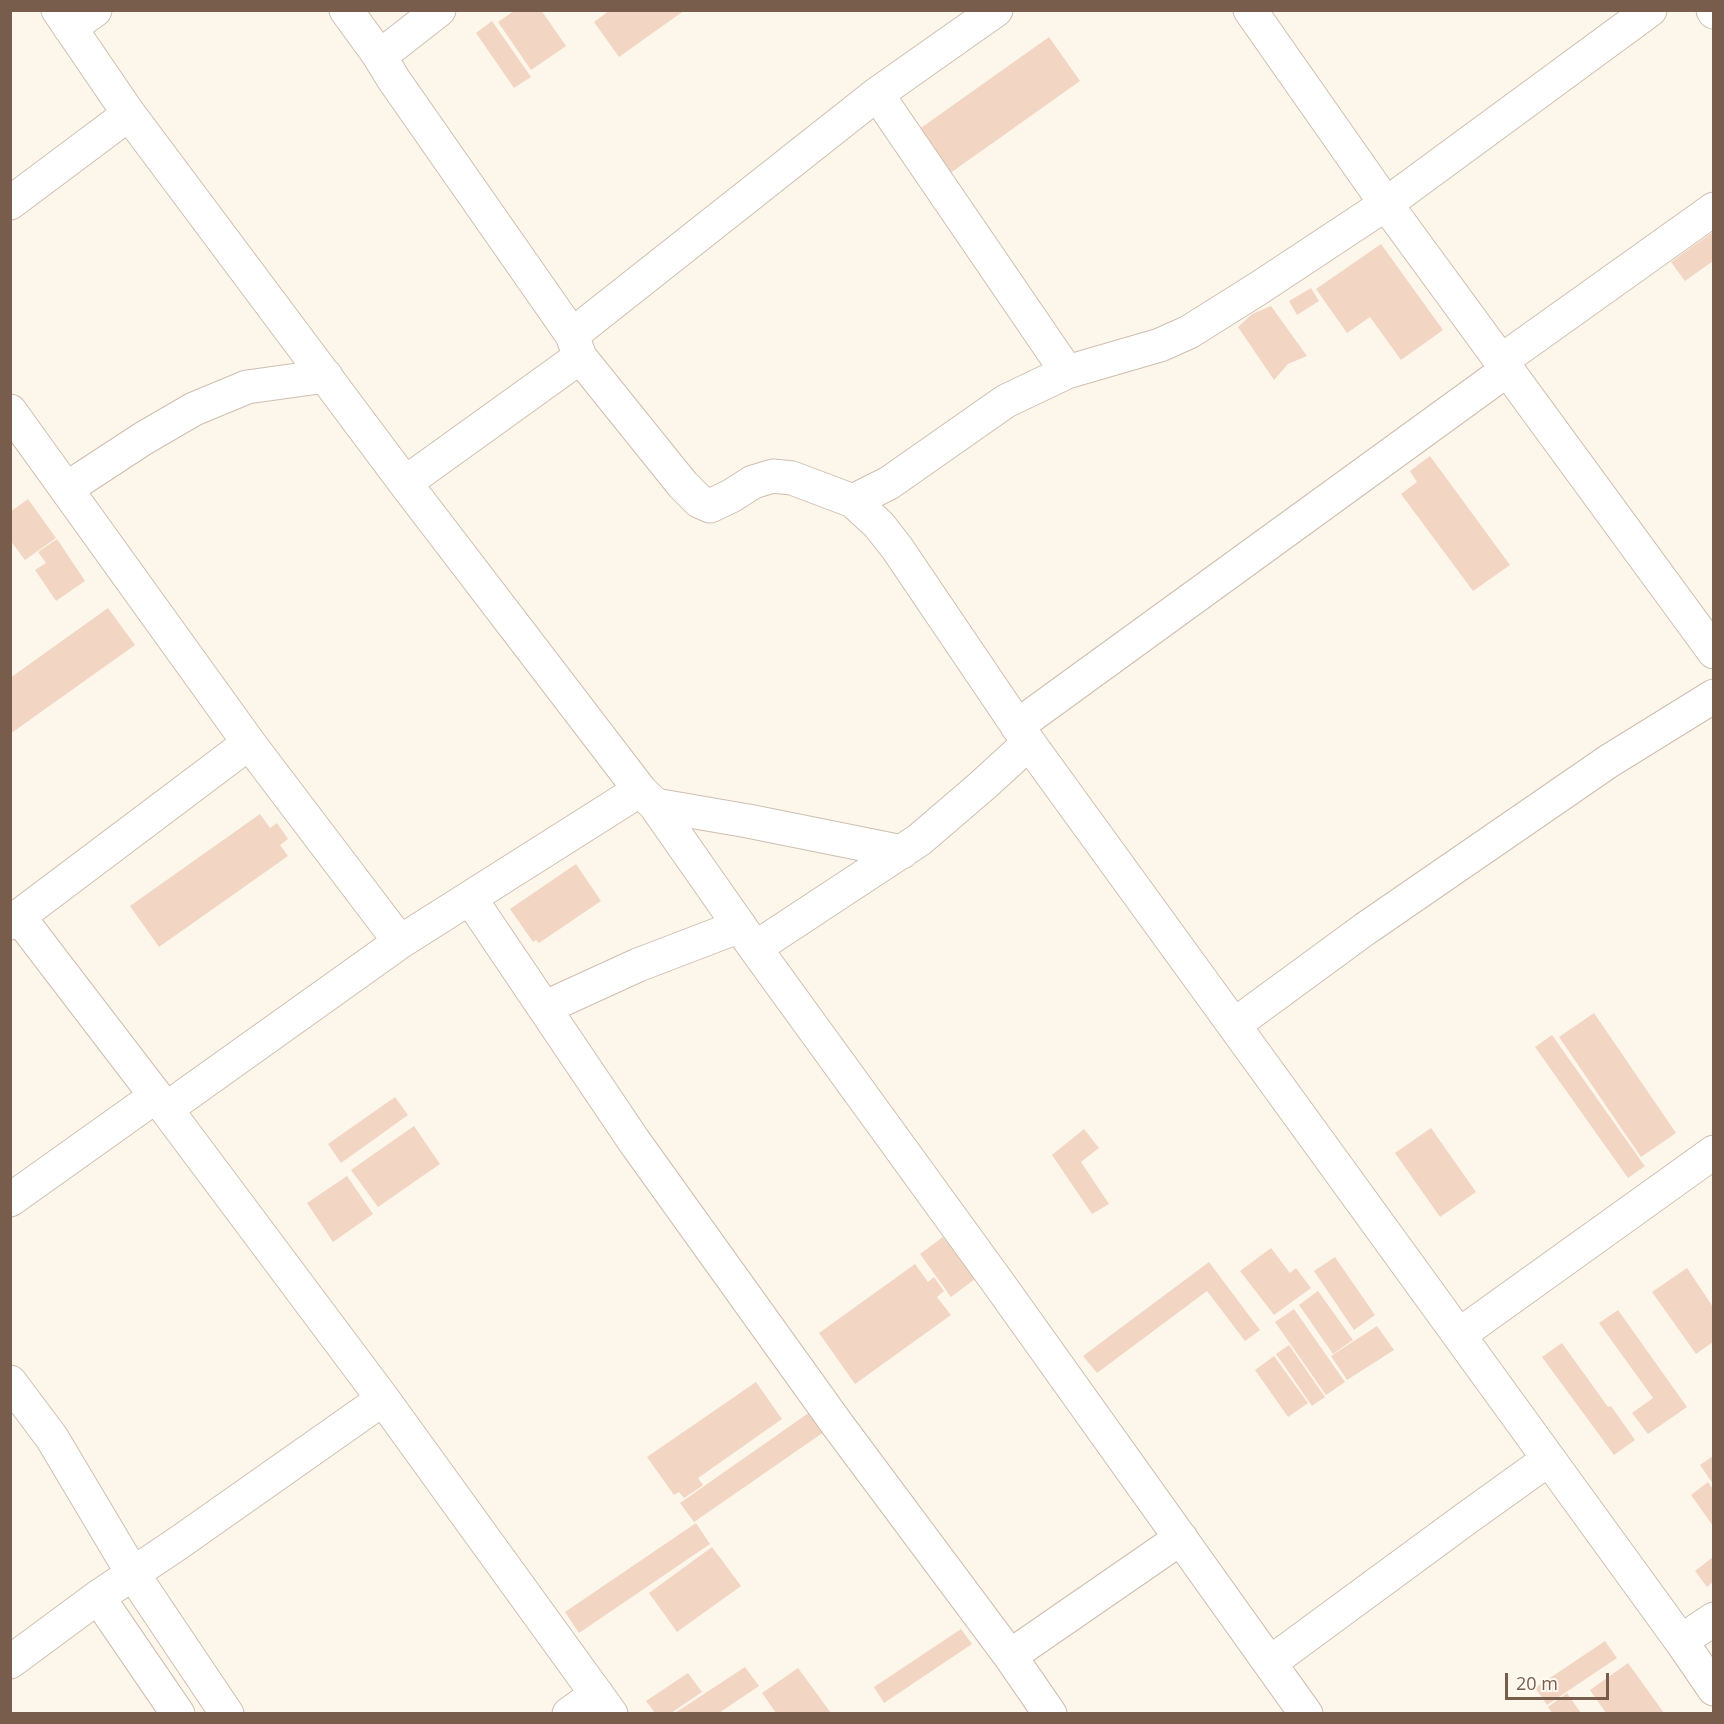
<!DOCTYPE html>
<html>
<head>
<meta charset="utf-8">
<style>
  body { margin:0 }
  #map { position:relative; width:1724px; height:1724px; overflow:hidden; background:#fdf6eb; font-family:"Open Sans",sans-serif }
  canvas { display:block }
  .frame { position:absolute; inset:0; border:12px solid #785d4d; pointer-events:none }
  .scale { position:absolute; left:1505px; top:1673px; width:104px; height:27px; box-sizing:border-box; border:3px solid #785d4d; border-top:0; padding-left:8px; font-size:18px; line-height:21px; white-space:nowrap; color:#785d4d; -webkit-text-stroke:4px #fffaf2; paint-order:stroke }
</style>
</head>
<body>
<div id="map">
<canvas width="1724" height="1724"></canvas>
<div class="frame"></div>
<div class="scale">20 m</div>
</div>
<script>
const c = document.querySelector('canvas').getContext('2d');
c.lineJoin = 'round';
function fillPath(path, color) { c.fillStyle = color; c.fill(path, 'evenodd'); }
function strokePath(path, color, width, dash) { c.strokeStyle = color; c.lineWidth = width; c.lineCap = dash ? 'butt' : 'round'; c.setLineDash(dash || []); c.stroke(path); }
const building = new Path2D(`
  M515,10H541L566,46L531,70L498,22Z
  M610,10H685L619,57L594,22Z
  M492,21L531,77L514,88L476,33Z
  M1049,37L1080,81L949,174L918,130Z
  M1713,232V261L1685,281L1671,262Z
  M1381,244L1443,330L1401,360L1370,317L1347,333L1316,289Z
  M1311,288L1319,301L1297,315L1289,301Z
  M1271,306L1307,356L1288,364L1274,380L1238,327L1252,314Z
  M1430,456L1510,565L1473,591L1401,494L1417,482L1410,471Z
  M28,499L56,538L25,560L10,540V512Z
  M57,539L85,581L56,601L35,570L46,563L38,552Z
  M108,608L135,645L10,734V678Z
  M260,814L270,828L277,823L288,839L280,845L288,856L159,947L130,906Z
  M576,864L601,901L539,943L536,940L533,942L510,909Z
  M1594,1013L1676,1133L1641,1157L1559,1037Z
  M1552,1035L1644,1165L1645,1166L1628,1178L1535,1047Z
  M395,1097L408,1115L341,1163L328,1144Z
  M414,1126L440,1164L378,1207L351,1170Z
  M1431,1128L1476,1192L1440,1217L1395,1153Z
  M1084,1129L1099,1148L1081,1162L1109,1204L1092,1214L1052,1155Z
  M347,1176L373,1214L333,1242L307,1203Z
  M943,1237L975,1279L951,1297L920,1254Z
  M1271,1248L1290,1273L1296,1268L1311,1288L1274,1315L1240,1271Z
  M1335,1257L1375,1315L1354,1330L1314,1271Z
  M1209,1262L1260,1330L1245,1341L1207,1291L1097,1373L1083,1356Z
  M915,1264L928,1282L934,1277L944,1291L937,1297L951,1315L855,1384L819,1333Z
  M1687,1268L1713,1307V1342L1696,1354L1652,1292Z
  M1318,1291L1353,1340L1333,1354L1299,1305Z
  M1294,1309L1345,1382L1326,1395L1275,1322Z
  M1618,1310L1687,1407L1648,1434L1632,1413L1653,1398L1599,1323Z
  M1377,1326L1394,1350L1347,1380L1331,1356Z
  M1562,1343L1608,1407L1611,1406L1635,1440L1614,1455L1542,1357Z
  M1289,1345L1325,1397L1312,1406L1276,1354Z
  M1274,1356L1308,1403L1288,1417L1255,1370Z
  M756,1382L782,1419L698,1478L703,1485L702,1486L684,1498L679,1492L674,1495L647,1457Z
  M810,1412L824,1432L694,1522L680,1503Z
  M1713,1456V1484L1700,1465Z
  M1708,1482L1713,1489V1526L1691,1495Z
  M696,1523L710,1544L579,1633L565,1612Z
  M712,1547L741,1586L677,1632L649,1593Z
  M1713,1557V1582L1707,1587L1695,1571Z
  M961,1629L972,1644L884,1703L874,1687Z
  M1605,1641L1617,1658L1547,1705L1535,1688Z
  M1628,1663L1664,1713H1606L1590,1690Z
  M745,1667L759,1686L719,1713H675Z
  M798,1668L831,1713H776L762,1693Z
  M688,1673L702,1692L671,1713H655L646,1701Z
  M1567,1693L1581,1713H1552L1548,1707Z`);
const minor = new Path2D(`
  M58,10L129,114L405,483L640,790L655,805L755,948L999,1284L1306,1714
  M346,10L378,54
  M439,10L393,46L378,54L394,80L572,335
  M1250,10L1386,204L1714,652
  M1713,10L1714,12
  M70,28L95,10
  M877,94L1067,372
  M10,203L129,114
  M580,357L683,485L699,501L710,506L731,496L753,482L773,476L792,478L853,501L879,525L897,548L1029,743L1681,1641L1714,1689
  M1501,361L1714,209
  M10,411L249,743L400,942
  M405,483L580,357L572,335L877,94L996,10
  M66,489L144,438L194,409L247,387L326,376
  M853,501L889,483L1006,401L1067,372L1160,345L1189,332L1259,288L1386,204L1650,10
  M1017,726L1507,370
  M655,805L748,821L902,852
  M470,898L634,1141L837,1424L1010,1656L1050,1714
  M19,917L166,1109
  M10,923L249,743
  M755,948L919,840L982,786L1029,743
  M544,1008L638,965L740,926
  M1234,1025L1365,929L1609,761L1714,696
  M10,1200L156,1096
  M1459,1335L1714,1152
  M10,1382L52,1438L133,1574L227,1714
  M383,1399L611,1714
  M98,1597L178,1714
  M1681,1641L1714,1619
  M1010,1656L1181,1538
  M10,1662L98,1597L177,1544L383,1399L166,1109L400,942L640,790
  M1271,1662L1464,1520L1549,1459
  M569,1714L597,1694`);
fillPath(building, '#f2d6c3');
strokePath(minor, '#cfbeb0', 35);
strokePath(minor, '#fff', 33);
</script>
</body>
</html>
